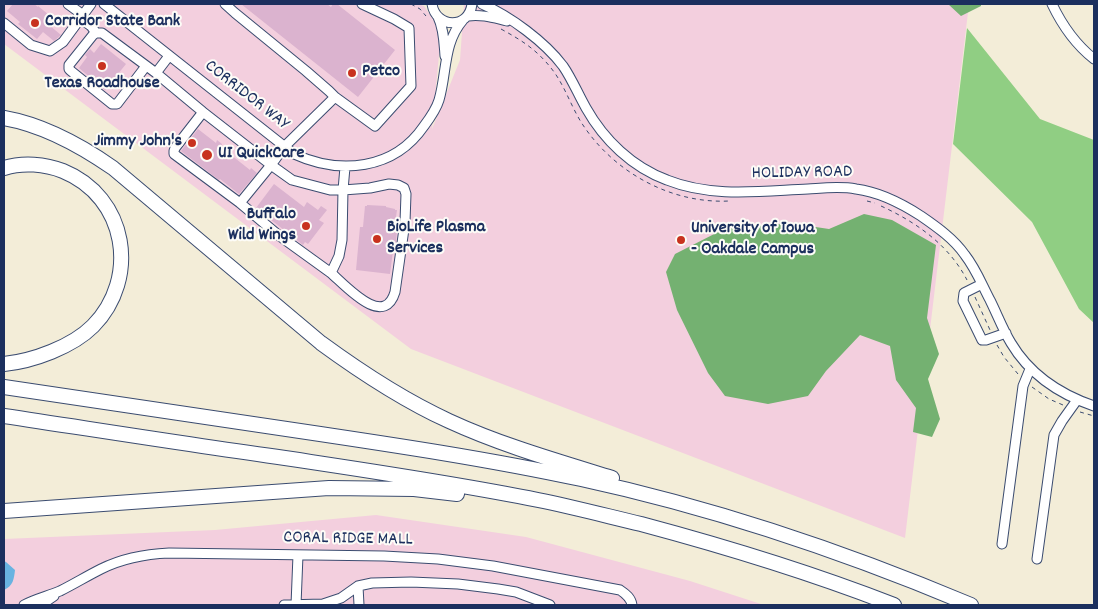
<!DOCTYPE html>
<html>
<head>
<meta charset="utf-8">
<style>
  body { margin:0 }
  #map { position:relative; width:1098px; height:609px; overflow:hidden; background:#f3edd8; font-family:Dekko,sans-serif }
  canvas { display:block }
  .frame { position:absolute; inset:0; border:5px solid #1b2f5e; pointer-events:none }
</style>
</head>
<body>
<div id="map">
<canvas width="1098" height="609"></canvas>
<div class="frame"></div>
</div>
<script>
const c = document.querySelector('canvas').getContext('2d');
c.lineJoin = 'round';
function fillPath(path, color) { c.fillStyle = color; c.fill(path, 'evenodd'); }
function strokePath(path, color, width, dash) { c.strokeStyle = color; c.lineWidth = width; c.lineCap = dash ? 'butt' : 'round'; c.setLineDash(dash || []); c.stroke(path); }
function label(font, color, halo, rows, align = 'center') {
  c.font = font + ' Dekko,sans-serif'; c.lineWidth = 4; c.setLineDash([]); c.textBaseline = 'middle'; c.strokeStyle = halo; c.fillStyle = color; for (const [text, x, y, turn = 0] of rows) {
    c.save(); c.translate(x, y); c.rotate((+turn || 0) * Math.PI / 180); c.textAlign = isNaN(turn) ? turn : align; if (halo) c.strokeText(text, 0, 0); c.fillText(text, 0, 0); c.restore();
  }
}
const built = new Path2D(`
  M4,4H418L424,6L433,19L441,34L432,129L460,60L464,4H969L905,538L411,349L4,44Z
  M376,515L526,537L690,581L764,605H4V539L215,530Z`);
const green = new Path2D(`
  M967,28L1040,119L1094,140V323L1079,309L1032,222L953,144Z`);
const forest = new Path2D(`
  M948,4H981V6L961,16Z
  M864,214L892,220L936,245L927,318L939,354L928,379L940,419L932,437L913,432L916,408L896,380L890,346L860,335L826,371L808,396L768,404L725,396L708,373L677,310L666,272L675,254L724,229L789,223L829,229Z`);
const water = new Path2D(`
  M4,561L6,562L15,570C14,579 13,586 4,590Z`);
const building = new Path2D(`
  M13,4H34L38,7V6L54,19L49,25L61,35L54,41L43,32L37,39L18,24L20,22L7,11Z
  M241,4H327L331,7L333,4H337L395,50L358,97Z
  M101,44L126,64L105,90L79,68L87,57L85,55L90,49L94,53Z
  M198,129L216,143L217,140L222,144L221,147L250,170L251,168L257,173L239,194L220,179L219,180L181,151Z
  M274,184L304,207L307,202L318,210L321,206L327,210L319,220L324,223L308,244L305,242L303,245L256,208Z
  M367,205L386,206V207L395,209V210H397L394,231H397L395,251H393L390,274L356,270L360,227H363L365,206H367Z`);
const path = new Path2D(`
  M411,4L420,9L426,16
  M501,29C521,40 536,49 551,68C564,84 570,104 581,122C612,171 670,204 729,201
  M867,201L875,203
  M881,206C916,222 949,245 967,280
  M975,297L990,330
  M997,345L1004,357L1018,374
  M1032,387L1049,399L1063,405
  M1080,412L1094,416`);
const minor = new Path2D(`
  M68,4L83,15
  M104,4L294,154C340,175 394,170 424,126C430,118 436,110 439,100C447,73 443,43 463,20
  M432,4C436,29 469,29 472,4
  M482,4C510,16 545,42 563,66C572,79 578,94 586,108C604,140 632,167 667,180C712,198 761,191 808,189C824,188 840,186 856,189C880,192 901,203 921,216C937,227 954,239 965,255C976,269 982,285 990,300C997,314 1003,330 1011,343C1030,375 1059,394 1094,406
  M1052,4C1062,25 1075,44 1094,59
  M468,16C482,14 494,18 507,21
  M438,17C444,29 444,43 445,56
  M80,18L91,26L96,33
  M4,23L31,45L50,51L63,42L91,4
  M169,56L156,73L203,112L271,165L284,147L335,97L329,91L306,71L235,13L225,4
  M146,66L117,104H112L71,71L69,69V65L93,35L96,33H102L156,73
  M335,97L375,126L411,86L409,28L394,19L362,4
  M203,112L175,148L174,151V154L240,203
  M389,184L398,185L404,188L406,194L405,222L395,292C384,329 346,286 331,273L339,256L342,240L343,190L370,188Z
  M331,273L277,234L240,203L271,165L292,180L330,190H343L345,167
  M982,284L964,293L963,301L982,340H986L1006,333
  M1002,544L1023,386L1030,369
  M1037,559L1054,435L1062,421L1077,400
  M358,586L359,605
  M24,605C35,599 48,596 60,591C74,584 87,576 101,569C123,558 146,554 169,553L384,556L438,559L493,566L620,590C626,594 631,598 632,605
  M41,605L54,596
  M284,605L323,604L341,598L358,586L372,583L411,582L458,584L498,589L516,592L550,605
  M296,605L298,555`);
const highway = new Path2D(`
  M4,118C44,125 80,145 113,168L321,343C362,373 403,400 449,421C501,445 557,461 612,478
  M4,168C23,162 45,164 63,171C127,197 140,278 93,326C72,347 33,361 4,364
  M4,387C103,402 202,416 300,431C394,445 488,459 581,479C715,508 845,552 971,605
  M4,416C97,430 191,445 285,458C370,471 454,483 538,500C573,507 607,516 641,524C727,547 812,573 894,605
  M4,511L329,488L414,489L457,494`);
const markers = [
  [35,23,5,"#c8321e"],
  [102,66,5,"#c8321e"],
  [352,73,5,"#c8321e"],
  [192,143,5,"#c8321e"],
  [207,155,6,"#c8321e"],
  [306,226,5,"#c8321e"],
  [377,239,5,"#c8321e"],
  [681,240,5,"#c8321e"]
];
const poiNames = [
  ["Corridor State Bank",45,23],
  ["Petco",362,73],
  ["Texas Roadhouse",102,85,"center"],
  ["Jimmy John's",182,143,"right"],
  ["UI QuickCare",218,155],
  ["Buffalo",296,216,"right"],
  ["Wild Wings",296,237,"right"],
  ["BioLife Plasma",387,229],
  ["Services",387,250],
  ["University of Iowa",691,230],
  ["- Oakdale Campus",691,251]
];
const streetNames = [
  ["CORRIDOR WAY",246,96,38],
  ["HOLIDAY ROAD",802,174,-1],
  ["CORAL RIDGE MALL",348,540,1]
];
fillPath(built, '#f3cfde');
fillPath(green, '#90ce83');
fillPath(forest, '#74b171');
fillPath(water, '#68b3e1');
fillPath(building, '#dbb3cf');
strokePath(minor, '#3b4c70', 11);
strokePath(highway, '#3b4c70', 16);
strokePath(path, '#3b4c70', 1, [4, 4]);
strokePath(minor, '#fff', 9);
strokePath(highway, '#fff', 14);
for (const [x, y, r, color] of markers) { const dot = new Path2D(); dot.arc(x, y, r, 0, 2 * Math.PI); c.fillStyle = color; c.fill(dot); strokePath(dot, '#fdfcf7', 2); }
label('bold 18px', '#1b2f5e', '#fdfcf7', poiNames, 'left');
label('18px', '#1b2f5e', '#fdfcf7', streetNames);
</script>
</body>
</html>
